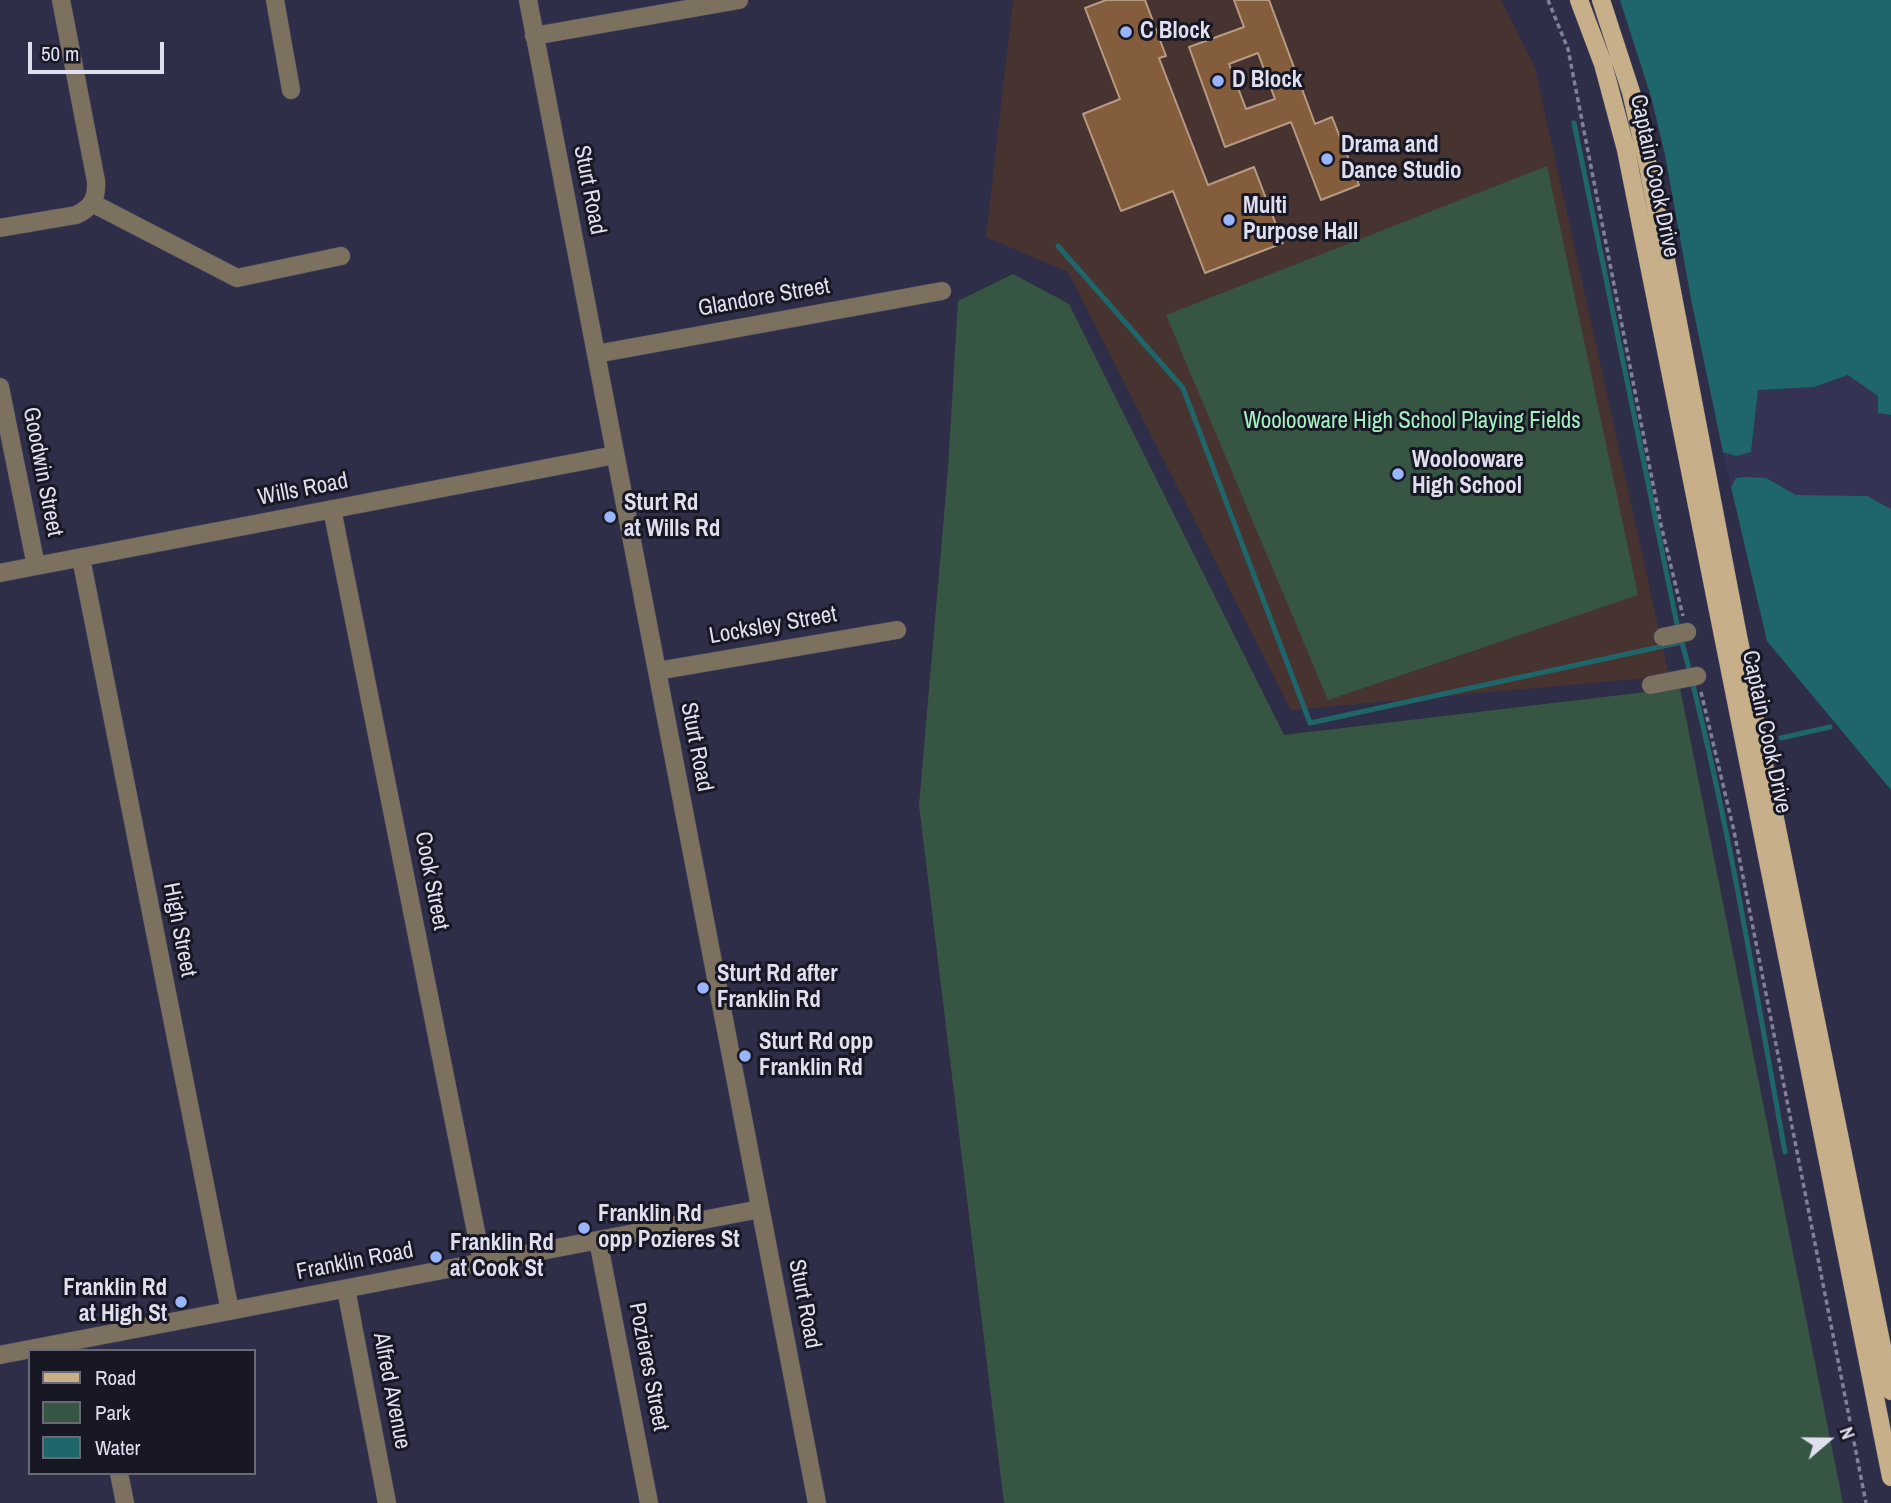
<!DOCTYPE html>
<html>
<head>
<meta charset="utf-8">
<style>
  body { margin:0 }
  #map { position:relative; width:1891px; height:1503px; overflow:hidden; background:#2f2e48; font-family:"Archivo Narrow",sans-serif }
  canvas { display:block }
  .legend { position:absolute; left:28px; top:1349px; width:228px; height:126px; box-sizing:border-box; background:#181824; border:2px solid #686876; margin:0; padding:9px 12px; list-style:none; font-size:21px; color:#dfdff0 }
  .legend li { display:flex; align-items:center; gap:14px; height:35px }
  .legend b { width:35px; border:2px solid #686876 }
  .north { position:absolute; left:1793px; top:1405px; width:70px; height:70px; -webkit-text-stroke:5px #181824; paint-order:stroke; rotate:70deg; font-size:19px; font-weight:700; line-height:28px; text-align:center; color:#dfdff0 }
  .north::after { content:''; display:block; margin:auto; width:24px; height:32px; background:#dfdff0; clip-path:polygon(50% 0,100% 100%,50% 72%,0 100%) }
  .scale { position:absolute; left:28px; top:42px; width:136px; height:32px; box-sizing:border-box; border:4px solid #dfdff0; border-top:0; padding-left:9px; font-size:21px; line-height:24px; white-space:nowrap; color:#dfdff0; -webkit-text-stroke:5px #181824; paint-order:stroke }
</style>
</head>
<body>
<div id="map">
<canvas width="1891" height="1503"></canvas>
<ul class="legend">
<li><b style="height:9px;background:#c7b089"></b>Road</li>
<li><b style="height:19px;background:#365643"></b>Park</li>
<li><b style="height:19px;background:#1e666a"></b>Water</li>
</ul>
<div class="north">N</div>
<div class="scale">50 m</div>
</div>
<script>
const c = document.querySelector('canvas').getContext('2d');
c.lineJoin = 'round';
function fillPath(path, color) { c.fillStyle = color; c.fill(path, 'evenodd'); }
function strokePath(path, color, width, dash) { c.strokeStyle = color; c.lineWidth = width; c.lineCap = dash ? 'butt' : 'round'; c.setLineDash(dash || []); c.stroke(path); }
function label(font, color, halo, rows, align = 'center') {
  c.font = font + ' "Archivo Narrow",sans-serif'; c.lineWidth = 6; c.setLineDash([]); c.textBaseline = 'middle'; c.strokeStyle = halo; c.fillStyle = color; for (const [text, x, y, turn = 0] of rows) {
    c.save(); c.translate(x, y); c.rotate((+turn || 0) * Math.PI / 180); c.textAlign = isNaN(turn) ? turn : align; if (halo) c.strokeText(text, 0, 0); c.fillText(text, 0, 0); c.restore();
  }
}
const built = new Path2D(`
  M1848,375L1878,396V413L1891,415V509L1867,496L1796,495L1766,478H1736L1731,487L1723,452L1736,456L1751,452L1758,390L1814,387Z`);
const education = new Path2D(`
  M1013,0H1501L1535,68L1669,676L1291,710L1068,272L986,237Z`);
const green = new Path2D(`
  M1547,166L1638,595L1328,700L1166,315Z
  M1013,274L1069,304L1284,735L1680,688L1843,1503H1004L919,805L948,469L958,301Z`);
const water = new Path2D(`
  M1620,0H1891V415L1878,413V396L1848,375L1814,387L1758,390L1751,452L1736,456L1723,452L1692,304L1665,155L1652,100Z
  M1746,477L1766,478L1796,495L1867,496L1891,509V790L1767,641L1731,487L1736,478Z`);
const stream = new Path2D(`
  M1574,123L1677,624C1725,797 1753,976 1785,1152
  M1058,246L1183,388L1310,723L1682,642
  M1781,738L1830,727`);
const building = new Path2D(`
  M1106,0H1145L1166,56L1159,58L1208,185L1254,167L1283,243L1205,273L1173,191L1121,211L1083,114L1120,99L1085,8Z
  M1234,0H1269L1315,124L1332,117L1359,185L1321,200L1291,122L1225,147L1189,47L1244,27ZM1258,53L1275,99L1246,109L1229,64Z`);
const path = new Path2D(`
  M1548,0L1568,49L1661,525L1683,616
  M1701,692L1734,831L1866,1503`);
const minor = new Path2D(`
  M275,0L291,90
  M528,0L817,1503
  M534,36L739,0
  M92,203L237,278L341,256
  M0,228L76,215C92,208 97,198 96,181L61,0
  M596,354L942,291
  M0,387L36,566
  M332,509L482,1262
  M81,558L230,1311
  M0,573L615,455
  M1663,637L1687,632
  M657,671L897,630
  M1651,685L1697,676
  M598,1240L649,1503
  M346,1289L387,1503
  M0,1355L760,1209
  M119,1473L125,1503`);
const major = new Path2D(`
  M1579,0L1603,64L1626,150L1891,1477
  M1601,0L1631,92L1648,166L1738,636L1891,1391`);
const markers = [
  [1126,32,7,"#99b5fd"],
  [1218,81,7,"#99b5fd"],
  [1327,159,7,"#99b5fd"],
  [1229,220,7,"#99b5fd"],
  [1398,474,7,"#99b5fd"],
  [610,517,7,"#99b5fd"],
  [703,988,7,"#99b5fd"],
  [745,1056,7,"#99b5fd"],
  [584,1228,7,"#99b5fd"],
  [436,1257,7,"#99b5fd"],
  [181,1302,7,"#99b5fd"]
];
const poiNames = [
  ["C Block",1140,32],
  ["D Block",1232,81],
  ["Drama and",1341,146],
  ["Dance Studio",1341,172],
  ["Multi",1243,207],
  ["Purpose Hall",1243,233],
  ["Woolooware",1412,461],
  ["High School",1412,487],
  ["Sturt Rd",624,504],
  ["at Wills Rd",624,530],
  ["Sturt Rd after",717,975],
  ["Franklin Rd",717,1001],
  ["Sturt Rd opp",759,1043],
  ["Franklin Rd",759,1069],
  ["Franklin Rd",598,1215],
  ["opp Pozieres St",598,1241],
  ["Franklin Rd",450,1244],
  ["at Cook St",450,1270],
  ["Franklin Rd",167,1289,"right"],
  ["at High St",167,1315,"right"]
];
const streetNames = [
  ["Captain Cook Drive",1654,176,78],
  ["Sturt Road",589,190,79],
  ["Glandore Street",764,298,-10],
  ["Goodwin Street",42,472,79],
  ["Wills Road",303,490,-11],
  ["Locksley Street",773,626,-10],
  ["Captain Cook Drive",1766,732,78],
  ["Sturt Road",696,747,79],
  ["Cook Street",431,881,79],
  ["High Street",179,930,79],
  ["Franklin Road",355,1262,-11],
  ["Sturt Road",804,1304,79],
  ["Pozieres Street",648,1367,79],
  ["Alfred Avenue",391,1391,79]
];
const parkNames = [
  ["Woolooware High School Playing Fields",1412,422]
];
fillPath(built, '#343354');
fillPath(education, '#473330');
fillPath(green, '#365643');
fillPath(water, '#1e666a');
strokePath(stream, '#1e666a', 5);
fillPath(building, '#845d3d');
strokePath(building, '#b79a83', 2);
strokePath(minor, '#4b4a63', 19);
strokePath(major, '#4b4a63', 19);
strokePath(path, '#818096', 3.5, [5, 3.5]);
strokePath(minor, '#7c715e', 18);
strokePath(major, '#c7b089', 18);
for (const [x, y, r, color] of markers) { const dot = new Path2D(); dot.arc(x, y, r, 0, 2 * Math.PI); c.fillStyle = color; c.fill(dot); strokePath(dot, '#181824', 2.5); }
label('bold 23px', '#dfdff0', '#181824', poiNames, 'left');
label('23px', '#dfdff0', '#181824', streetNames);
label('23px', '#a4f0c1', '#181824', parkNames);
</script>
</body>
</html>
